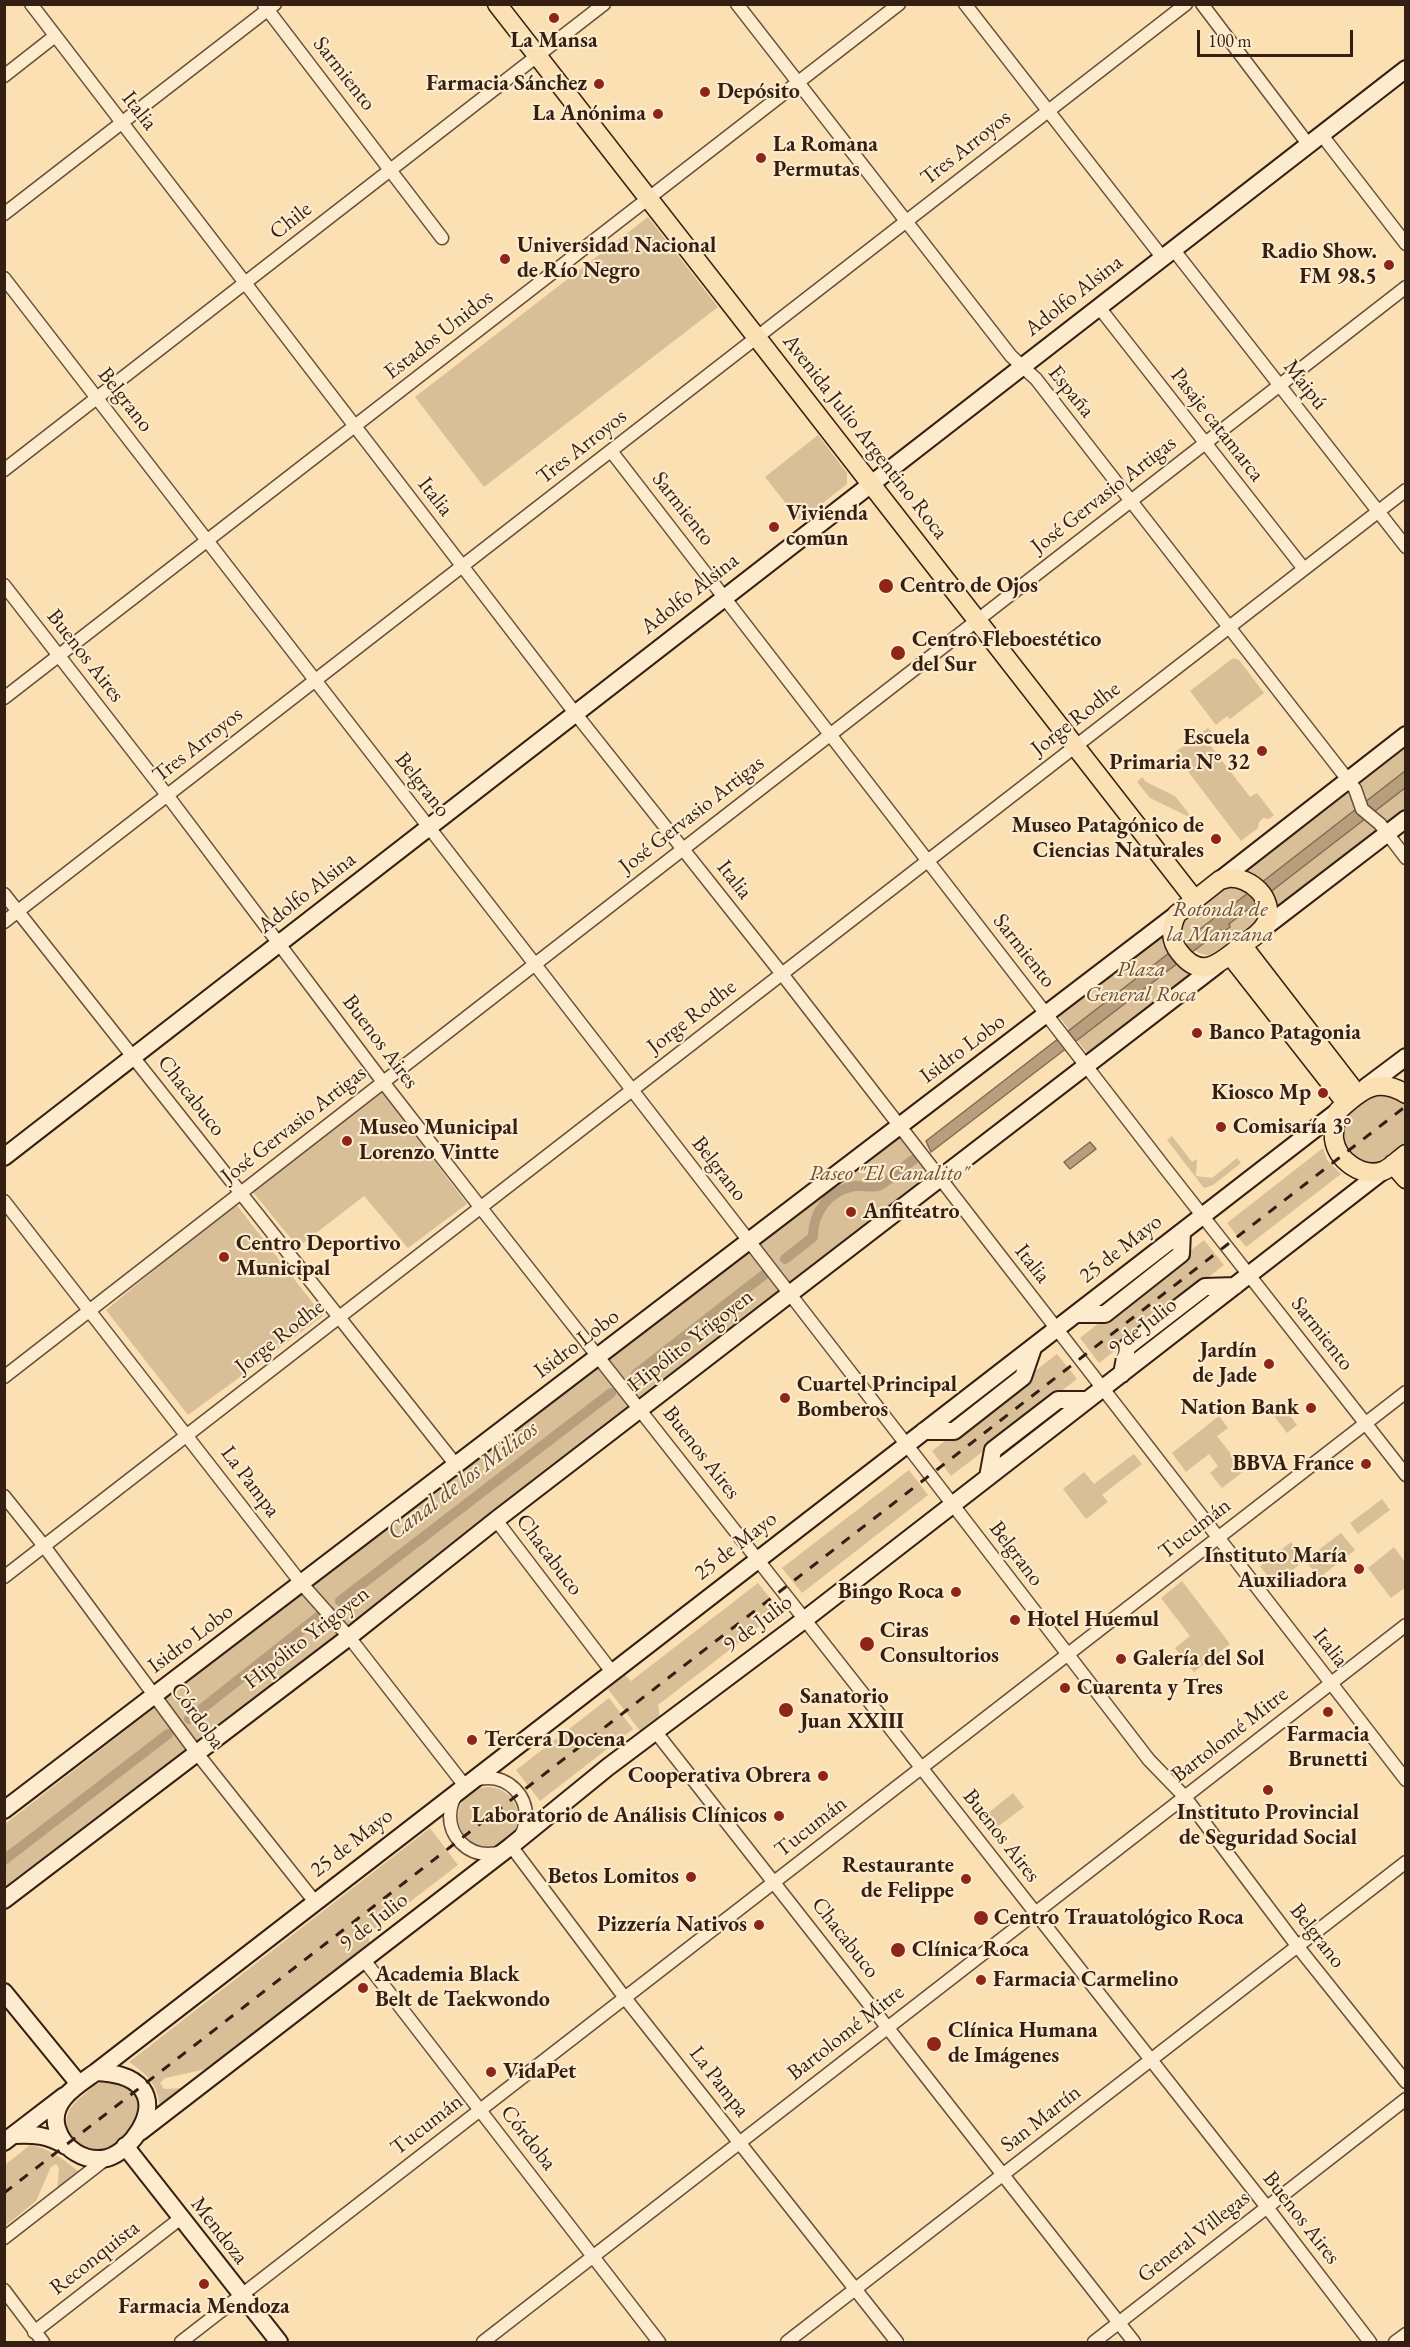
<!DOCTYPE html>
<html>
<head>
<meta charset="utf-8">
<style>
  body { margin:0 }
  #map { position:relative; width:1410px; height:2347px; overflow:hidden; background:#fae0b2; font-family:"EB Garamond",serif }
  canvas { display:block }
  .frame { position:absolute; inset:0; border:6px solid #351e12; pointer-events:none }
  .scale { position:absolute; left:1197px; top:30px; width:156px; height:27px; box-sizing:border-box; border:3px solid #351e12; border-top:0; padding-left:8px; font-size:18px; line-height:21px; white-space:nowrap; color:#351e12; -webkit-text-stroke:4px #fcebcd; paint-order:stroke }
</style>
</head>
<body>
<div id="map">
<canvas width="1410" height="2347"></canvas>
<div class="frame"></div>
<div class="scale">100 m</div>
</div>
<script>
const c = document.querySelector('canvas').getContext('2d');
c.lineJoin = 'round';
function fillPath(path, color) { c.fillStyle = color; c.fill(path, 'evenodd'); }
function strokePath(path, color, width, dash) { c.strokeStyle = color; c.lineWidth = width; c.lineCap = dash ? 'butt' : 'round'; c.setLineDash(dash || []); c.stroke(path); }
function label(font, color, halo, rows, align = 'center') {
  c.font = font + ' "EB Garamond",serif'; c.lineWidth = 4.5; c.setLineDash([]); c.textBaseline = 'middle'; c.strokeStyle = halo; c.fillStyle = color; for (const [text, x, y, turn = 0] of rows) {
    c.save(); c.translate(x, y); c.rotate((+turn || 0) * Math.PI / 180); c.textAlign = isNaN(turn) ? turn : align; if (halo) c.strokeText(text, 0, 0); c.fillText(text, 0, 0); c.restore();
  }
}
const green = new Path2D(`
  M648,217L718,307L484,487L415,397Z
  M818,435L847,473V484L800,521L765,477Z
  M1233,658L1239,660L1264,693L1230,719L1227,716L1216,725L1190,691Z
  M1208,728L1214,735L1207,741L1250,797L1257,793L1274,815L1269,819L1263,818L1259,822L1258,828L1241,841L1174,753Z
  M1405,741V815L1278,909L1274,907L1248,874L1247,868Z
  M1142,777L1146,782L1175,796L1193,819L1150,798L1137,782Z
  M1228,886C1244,889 1255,896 1260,913L1254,930L1212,956C1202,955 1194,952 1188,944C1169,917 1210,898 1228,886Z
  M1165,927L1199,970L1092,1055L1087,1053L1057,1014Z
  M381,1091L467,1204L408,1248L364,1196L298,1247L252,1191Z
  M1382,1091L1405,1099V1144L1376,1164C1320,1155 1339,1104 1382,1091Z
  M901,1128L934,1177L504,1506L5,1894V1824Z
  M1172,1136L1192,1162L1197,1159L1196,1176L1212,1178L1237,1158L1241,1163L1213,1185L1204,1188L1167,1140Z
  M1323,1148L1327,1160L1341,1174L1246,1247L1227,1223Z
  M235,1203L323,1316L188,1415L106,1310Z
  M1204,1240L1224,1265L1099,1363L1080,1338Z
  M1057,1354L1077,1379L951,1476L932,1451Z
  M1279,1401L1297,1425L1287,1433L1269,1409Z
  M1219,1416L1228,1428L1217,1436L1244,1471L1222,1488L1210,1473L1218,1466L1209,1454L1186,1472L1172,1453Z
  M1134,1454L1142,1464L1102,1495L1108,1502L1086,1519L1063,1489L1084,1472L1094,1484Z
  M909,1470L928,1495L802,1593L782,1568Z
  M1382,1499L1390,1510L1358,1534L1350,1523Z
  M1341,1533L1355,1550L1319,1578L1305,1560L1274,1585L1260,1566L1291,1542L1305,1560Z
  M1394,1547L1405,1562L1406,1587L1391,1598L1368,1568Z
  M1182,1581L1230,1644L1194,1672L1175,1648L1190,1636L1161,1598Z
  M758,1583L780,1611L658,1705L660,1718L641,1732L608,1689L625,1675L631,1681Z
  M609,1698L633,1729L540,1801L516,1770Z
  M458 1817a30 30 0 1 1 60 0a30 30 0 1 1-60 0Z
  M1013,1793L1024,1807L992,1831L982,1818Z
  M430,1828L458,1865L368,1934L370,1945L211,2068L165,2078L160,2083L164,2089L186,2088L160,2108C158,2085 147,2074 129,2062Z
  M105,2081C111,2082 118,2082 124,2084C166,2098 113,2174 77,2142C57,2124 68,2106 86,2093C92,2087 97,2082 105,2081Z
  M30,2145C49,2148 65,2160 79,2172L57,2190L59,2168L56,2164L51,2167L36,2201L5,2226V2165Z`);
const water = new Path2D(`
  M1405,771V788L1229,924L1230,927L1223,932L1221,930L931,1152L926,1141L1213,919L1212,917L1219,912L1221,914Z
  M1090,1142L1096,1149L1070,1169L1064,1162Z`);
const canal = new Path2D(`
  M785,1259L813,1237C813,1212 829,1190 855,1186C862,1185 872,1188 878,1186C888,1182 904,1166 913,1160
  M636,1374L765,1274
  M340,1601L611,1393
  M189,1719L318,1617
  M4,1860L168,1734`);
const street = new Path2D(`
  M31,4L575,713L782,974L1406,1780
  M737,4L1011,356L1036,379L1355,789L1362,809L1380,824L1406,858
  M965,4L1162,257
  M1202,4L1308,144
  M264,5L442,238
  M4,76L55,36
  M1321,134L1406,244
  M4,214L275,4
  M1173,249L1406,547
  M4,278L930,1475L1149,1760L1185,1797L1298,1947L1406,2082
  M1098,306L1304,569
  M611,451L1165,1168L1406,1475
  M4,470L604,4
  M4,585L167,795L383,1082L481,1208L1266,2206L1370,2342
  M4,698L899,4
  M4,894L456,1465
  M4,922L1186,4
  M4,1201L301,1583L349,1637L465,1786
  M4,1377L1406,287
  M4,1496L44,1546L196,1752L315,1902
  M496,1520L612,1672
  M4,1577L1406,490
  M655,1731L1134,2342
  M450 1816a38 38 0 1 1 76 0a38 38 0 1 1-76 0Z
  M511,1846L625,1998L897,2342
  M364,1960L659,2342
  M4,2238L107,2158
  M4,2290L43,2342
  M34,2332L181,2218
  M181,2342L1406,1392
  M483,2342L1406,1625
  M787,2342L1406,1862
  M1094,2342L1406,2099
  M1395,2342L1406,2334`);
const secondary = new Path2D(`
  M1220,880L1406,735
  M1260,931L1406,819
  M1366,1087L1406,1057
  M4,1157L1406,69
  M1076,1314H1105L1181,1254L1182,1232
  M1122,1374L1127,1347L1205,1287L1235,1286
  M924,1431H954L1023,1377L1033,1348
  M988,1477L993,1450L1058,1400H1087
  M4,1810L1177,914
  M4,1900L349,1637L496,1520L1217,965
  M4,1992L79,2084
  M96,2072L1338,1111
  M96,2072C112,2073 131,2075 142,2089C159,2112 131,2151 107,2158C85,2163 63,2149 57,2128C49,2101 78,2085 96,2072Z
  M140,2132L511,1846L608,1767L804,1620L1384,1170
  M14,2135C34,2134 48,2135 66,2146
  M4,2142L64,2096
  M125,2146L279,2342`);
const primary = new Path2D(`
  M497,4L1195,900
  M1228,878C1250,876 1276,899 1266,923C1261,933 1251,939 1242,945C1221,962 1202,981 1180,953C1170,941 1170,927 1177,914L1220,880Z
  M1242,945L1357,1094
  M1230,955L1346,1103
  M1406,1094C1376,1075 1359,1092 1338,1111C1336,1120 1333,1130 1334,1139C1337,1160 1361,1178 1383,1171C1391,1168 1399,1159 1406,1154
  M1393,1164L1406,1179`);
const rail = new Path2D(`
  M4,2193L1406,1106`);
const markers = [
  [554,18,6,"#8f2418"],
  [599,84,6,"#8f2418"],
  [705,92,6,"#8f2418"],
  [658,114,6,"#8f2418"],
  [761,158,6,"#8f2418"],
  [505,259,6,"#8f2418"],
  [1389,265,6,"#8f2418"],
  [774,527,6,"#8f2418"],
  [886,586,8,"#8f2418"],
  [898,653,8,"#8f2418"],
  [1262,751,6,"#8f2418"],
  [1216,839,6,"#8f2418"],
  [1197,1033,6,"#8f2418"],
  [1323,1093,6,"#8f2418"],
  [1221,1127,6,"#8f2418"],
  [347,1141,6,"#8f2418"],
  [851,1212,6,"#8f2418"],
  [224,1257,6,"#8f2418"],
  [1269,1364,6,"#8f2418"],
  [785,1398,6,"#8f2418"],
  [1311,1408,6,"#8f2418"],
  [1366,1464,6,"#8f2418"],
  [1359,1569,6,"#8f2418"],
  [956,1592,6,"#8f2418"],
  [1015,1620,6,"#8f2418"],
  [867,1644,8,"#8f2418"],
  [1121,1659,6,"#8f2418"],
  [1065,1688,6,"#8f2418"],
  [786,1710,8,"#8f2418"],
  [1328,1712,6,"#8f2418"],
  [472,1740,6,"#8f2418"],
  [823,1776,6,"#8f2418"],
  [1268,1790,6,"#8f2418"],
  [779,1816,6,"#8f2418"],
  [691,1877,6,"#8f2418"],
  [966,1879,6,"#8f2418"],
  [981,1918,8,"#8f2418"],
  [759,1925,6,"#8f2418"],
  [898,1950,8,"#8f2418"],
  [981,1980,6,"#8f2418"],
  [363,1988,6,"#8f2418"],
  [934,2044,8,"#8f2418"],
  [491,2072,6,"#8f2418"],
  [204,2284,6,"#8f2418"]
];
const poiNames = [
  ["La Mansa",554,41,"center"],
  ["Farmacia Sánchez",587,84,"right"],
  ["Depósito",717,92],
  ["La Anónima",646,114,"right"],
  ["La Romana",773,145],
  ["Permutas",773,170],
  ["Universidad Nacional",517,246],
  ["de Río Negro",517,271],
  ["Radio Show.",1377,252,"right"],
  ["FM 98.5",1377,277,"right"],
  ["Vivienda",786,514],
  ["comun",786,539],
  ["Centro de Ojos",900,586],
  ["Centro Fleboestético",912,640],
  ["del Sur",912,665],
  ["Escuela",1250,738,"right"],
  ["Primaria N° 32",1250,763,"right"],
  ["Museo Patagónico de",1204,826,"right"],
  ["Ciencias Naturales",1204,851,"right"],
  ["Banco Patagonia",1209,1033],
  ["Kiosco Mp",1311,1093,"right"],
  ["Comisaría 3°",1233,1127],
  ["Museo Municipal",359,1128],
  ["Lorenzo Vintte",359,1153],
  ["Anfiteatro",863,1212],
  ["Centro Deportivo",236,1244],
  ["Municipal",236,1269],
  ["Jardín",1257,1351,"right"],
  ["de Jade",1257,1376,"right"],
  ["Cuartel Principal",797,1385],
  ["Bomberos",797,1410],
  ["Nation Bank",1299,1408,"right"],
  ["BBVA France",1354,1464,"right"],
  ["Instituto María",1347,1556,"right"],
  ["Auxiliadora",1347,1581,"right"],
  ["Bingo Roca",944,1592,"right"],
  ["Hotel Huemul",1027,1620],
  ["Ciras",880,1631],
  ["Consultorios",880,1656],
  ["Galería del Sol",1133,1659],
  ["Cuarenta y Tres",1077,1688],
  ["Sanatorio",800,1697],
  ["Juan XXIII",800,1722],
  ["Farmacia",1328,1735,"center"],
  ["Brunetti",1328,1760,"center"],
  ["Tercera Docena",484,1740],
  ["Cooperativa Obrera",811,1776,"right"],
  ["Instituto Provincial",1268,1813,"center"],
  ["de Seguridad Social",1268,1838,"center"],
  ["Laboratorio de Análisis Clínicos",767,1816,"right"],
  ["Restaurante",954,1866,"right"],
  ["de Felippe",954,1891,"right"],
  ["Betos Lomitos",679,1877,"right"],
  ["Centro Trauatológico Roca",994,1918],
  ["Pizzería Nativos",747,1925,"right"],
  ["Clínica Roca",912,1950],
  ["Academia Black",375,1975],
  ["Belt de Taekwondo",375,2000],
  ["Farmacia Carmelino",993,1980],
  ["Clínica Humana",948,2031],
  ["de Imágenes",948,2056],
  ["VidaPet",503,2072],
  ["Farmacia Mendoza",204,2307,"center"]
];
const streetNames = [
  ["Sarmiento",344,74,52],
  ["Italia",139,111,52],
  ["Tres Arroyos",966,148,-38],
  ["Chile",291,221,-38],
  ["Adolfo Alsina",1074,296,-38],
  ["Estados Unidos",439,335,-38],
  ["Maipú",1305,385,52],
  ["España",1071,392,51],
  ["Belgrano",125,400,52],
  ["Pasaje catamarca",1217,425,52],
  ["Avenida Julio Argentino Roca",865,437,52],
  ["Tres Arroyos",582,447,-38],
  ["José Gervasio Artigas",1104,495,-38],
  ["Italia",435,497,52],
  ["Sarmiento",683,509,52],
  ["Adolfo Alsina",690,594,-38],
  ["Buenos Aires",85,656,52],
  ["Jorge Rodhe",1076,719,-38],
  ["Tres Arroyos",198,745,-38],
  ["Belgrano",422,785,52],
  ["José Gervasio Artigas",692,815,-38],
  ["Italia",734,880,52],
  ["Adolfo Alsina",307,893,-38],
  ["Sarmiento",1024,951,52],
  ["Jorge Rodhe",692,1017,-38],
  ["Buenos Aires",380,1042,53],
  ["Isidro Lobo",963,1049,-37],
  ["Chacabuco",191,1096,52],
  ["José Gervasio Artigas",294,1125,-38],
  ["Belgrano",719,1169,52],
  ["25 de Mayo",1121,1249,-38],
  ["Italia",1032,1264,52],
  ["9 de Julio",1143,1327,-38],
  ["Sarmiento",1322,1334,52],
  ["Jorge Rodhe",280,1337,-38],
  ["Hipólito Yrigoyen",691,1341,-38],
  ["Isidro Lobo",577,1344,-37],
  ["Buenos Aires",701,1453,52],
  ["La Pampa",250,1482,53],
  ["Tucumán",1195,1529,-38],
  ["25 de Mayo",736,1546,-38],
  ["Belgrano",1016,1554,53],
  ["Chacabuco",549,1555,53],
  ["9 de Julio",758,1624,-37],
  ["Hipólito Yrigoyen",307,1638,-38],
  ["Isidro Lobo",191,1639,-37],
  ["Italia",1330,1648,52],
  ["Córdoba",197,1716,54],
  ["Bartolomé Mitre",1230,1735,-38],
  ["Tucumán",811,1827,-38],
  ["Buenos Aires",1001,1836,52],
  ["25 de Mayo",352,1843,-38],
  ["9 de Julio",374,1922,-38],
  ["Belgrano",1317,1936,52],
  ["Chacabuco",845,1938,52],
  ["Bartolomé Mitre",846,2033,-38],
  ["La Pampa",719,2082,52],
  ["San Martín",1041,2119,-38],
  ["Tucumán",427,2125,-38],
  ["Córdoba",528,2138,52],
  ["Buenos Aires",1301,2218,52],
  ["Mendoza",219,2231,52],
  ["General Villegas",1194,2237,-38],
  ["Reconquista",95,2258,-38]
];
const parkNames = [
  ["Rotonda de",1220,910],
  ["la Manzana",1220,935],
  ["Plaza",1141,970],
  ["General Roca",1141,995],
  ["Paseo \"El Canalito\"",889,1174]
];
const waterNames = [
  ["Canal de los Milicos",463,1481,-37]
];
fillPath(green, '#d9bf97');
fillPath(water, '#b79e7c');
strokePath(water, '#836b52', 1.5);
strokePath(canal, '#b79e7c', 10);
strokePath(street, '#664e3a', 15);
strokePath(secondary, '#351e12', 20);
strokePath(primary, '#351e12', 21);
strokePath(street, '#fcebcd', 12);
strokePath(secondary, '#fcebcd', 16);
strokePath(primary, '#fae0b2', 18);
strokePath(rail, '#351e12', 3, [10, 10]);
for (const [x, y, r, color] of markers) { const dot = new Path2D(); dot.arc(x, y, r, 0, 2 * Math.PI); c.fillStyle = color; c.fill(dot); strokePath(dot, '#fcebcd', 2); }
label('bold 22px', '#351e12', '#fcebcd', poiNames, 'left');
label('22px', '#351e12', '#fcebcd', streetNames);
label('italic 22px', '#664e3a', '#fcebcd', parkNames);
label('italic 24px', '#624b37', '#fcebcd', waterNames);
</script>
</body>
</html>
